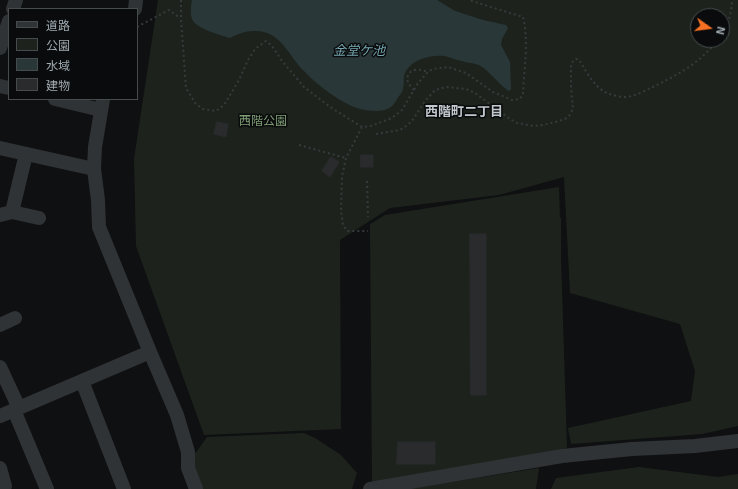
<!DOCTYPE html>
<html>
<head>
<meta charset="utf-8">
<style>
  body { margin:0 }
  #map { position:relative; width:738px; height:489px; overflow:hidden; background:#0f1011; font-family:"Exo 2","Noto Sans JP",sans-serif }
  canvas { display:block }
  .legend { position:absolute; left:8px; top:8px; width:130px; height:92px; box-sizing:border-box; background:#0a0b0c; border:1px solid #464b4e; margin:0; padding:5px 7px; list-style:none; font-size:12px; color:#a0abb2 }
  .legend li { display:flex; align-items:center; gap:8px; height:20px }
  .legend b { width:20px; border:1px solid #464b4e }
  .north { position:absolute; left:690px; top:8px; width:40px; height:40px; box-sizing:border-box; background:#0a0b0c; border:1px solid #464b4e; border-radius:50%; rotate:104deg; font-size:11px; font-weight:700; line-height:16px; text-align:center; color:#a0abb2 }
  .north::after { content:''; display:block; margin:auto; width:14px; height:18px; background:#f57023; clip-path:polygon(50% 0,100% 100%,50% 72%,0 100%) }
</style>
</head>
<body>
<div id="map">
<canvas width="738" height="489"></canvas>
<ul class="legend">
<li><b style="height:5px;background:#303336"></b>道路</li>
<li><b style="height:11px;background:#1d231c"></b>公園</li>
<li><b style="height:11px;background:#293739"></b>水域</li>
<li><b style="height:11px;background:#2a2b2d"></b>建物</li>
</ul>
<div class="north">N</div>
</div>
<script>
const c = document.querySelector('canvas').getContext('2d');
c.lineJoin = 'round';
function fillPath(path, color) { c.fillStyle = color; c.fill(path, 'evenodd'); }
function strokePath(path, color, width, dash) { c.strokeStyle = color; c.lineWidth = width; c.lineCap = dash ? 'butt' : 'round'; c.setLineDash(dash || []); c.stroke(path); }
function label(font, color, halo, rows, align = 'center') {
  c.font = font + ' "Exo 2","Noto Sans JP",sans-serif'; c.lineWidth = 3; c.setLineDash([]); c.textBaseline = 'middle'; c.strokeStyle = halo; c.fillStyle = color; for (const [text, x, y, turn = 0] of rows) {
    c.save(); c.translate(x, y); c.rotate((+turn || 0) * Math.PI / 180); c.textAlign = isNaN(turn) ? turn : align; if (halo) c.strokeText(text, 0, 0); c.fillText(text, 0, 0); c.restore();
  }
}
const green = new Path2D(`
  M158,0H738V426L702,434L571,444L568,428L691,401L695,371L680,324L570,293L564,177L499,195L390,208L340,240L341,429L204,435L136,246L134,159ZM698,16H722V40H698Z
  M559,187L560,218H561V258L567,448L372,484L370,224L385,215Z
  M304,433L315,438L341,455L357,473L352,489H202L196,477L192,456L197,451L207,437Z
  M639,467L718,477L738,474V489H551L556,478Z
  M539,468L536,489H408Z`);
const water = new Path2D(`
  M192,0H437L455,11L483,20L506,25L508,28L502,39L501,45L510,62L511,89L509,91C498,84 491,72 479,65C474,63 467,63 462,61C456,60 450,57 444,56C431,55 413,59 406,71C402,76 405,82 403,88C403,92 399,96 397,99C395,103 391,108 387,109C379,113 362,110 354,107C339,101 316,84 305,72C288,56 281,29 253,31C245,31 238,34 230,38C221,35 196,29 192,19C190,14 191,6 192,0Z`);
const building = new Path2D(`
  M217,122L228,124L226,137L214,134Z
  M361,155H373V167H361Z
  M331,157L339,162L330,177L322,171Z
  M470,234H486V395H471Z
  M398,442H435V464H397Z`);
const path = new Path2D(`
  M181,0V19L186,88L195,103L203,109L216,111L224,105L239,80L248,60L255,49L266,41L272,46L282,61L304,87L330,107L362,127L371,126L392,118L402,110L418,83L428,72L433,69L448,67L466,73L493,92L512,100L520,99L523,94C524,70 529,40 523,17L469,0
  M137,27L169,10L180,18
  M722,32C730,20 731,14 732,0
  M414,90C409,85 404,79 410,73C411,71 412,70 415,70C420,69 424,71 428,72
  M362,127L346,158L342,176L341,211L343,225L347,231H368
  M376,134L400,130L406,126L412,121L425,101L435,90L447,87L466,89L475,93L510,119L517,123L533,126L543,125L559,121L565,119L569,116L573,109L571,87V66L573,61L576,59L579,60C587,72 594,88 609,94C613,95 619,97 624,97C634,97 644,91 653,87C677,75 701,63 717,40
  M299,145L346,158
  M367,181L368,217`);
const minor = new Path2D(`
  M13,9L16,0
  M135,9L136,0
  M0,48L9,21
  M0,86L9,88
  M55,99L101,110
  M103,99L95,147L94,169L98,200L99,227L150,352L177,415L188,452V468L196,489
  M0,148L94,169
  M12,212L39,218
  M0,215L12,212L26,154
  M0,325L15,318
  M0,367L19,408
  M82,381L124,489
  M0,416L14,410
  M0,468L5,486
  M47,489L14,410L150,352
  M370,489L562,456L632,449L695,446L738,441`);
const parkNames = [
  ["西階公園",263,121]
];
const waterNames = [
  ["金堂ケ池",359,51]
];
const neighbourhoodNames = [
  ["西階町二丁目",464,112]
];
fillPath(green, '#1d231c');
fillPath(water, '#293739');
fillPath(building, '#2a2b2d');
strokePath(building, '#292a2d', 1);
strokePath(path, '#363a3d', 2, [2, 3]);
strokePath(minor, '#303336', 14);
label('12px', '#809e76', '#0a0b0c', parkNames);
label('italic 13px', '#75a5af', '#0a0b0c', waterNames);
label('bold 13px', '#c1c8ce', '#0a0b0c', neighbourhoodNames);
</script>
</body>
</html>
